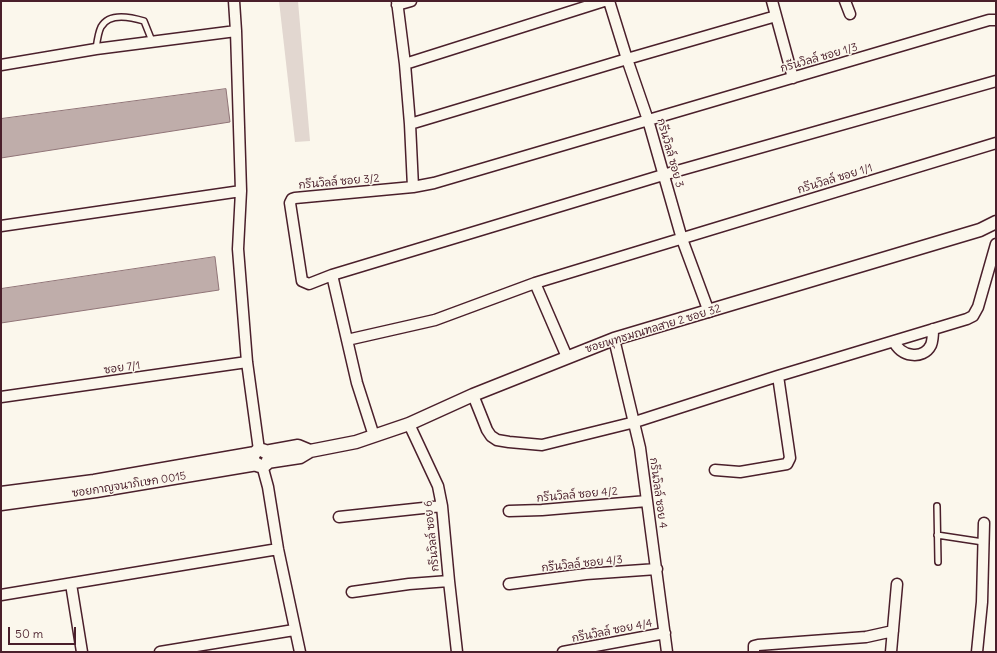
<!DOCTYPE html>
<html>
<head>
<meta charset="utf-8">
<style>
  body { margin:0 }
  #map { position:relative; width:997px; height:653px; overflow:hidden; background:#fbf7ec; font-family:Delius,sans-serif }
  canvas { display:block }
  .frame { position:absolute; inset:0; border:2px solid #4a1f2b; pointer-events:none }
  .scale { position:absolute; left:8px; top:627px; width:68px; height:18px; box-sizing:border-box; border:2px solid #4a1f2b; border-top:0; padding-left:5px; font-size:12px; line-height:14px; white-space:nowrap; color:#4a1f2b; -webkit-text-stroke:3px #fbf7ec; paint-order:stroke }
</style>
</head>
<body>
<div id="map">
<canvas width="997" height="653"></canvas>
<div class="frame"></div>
<div class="scale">50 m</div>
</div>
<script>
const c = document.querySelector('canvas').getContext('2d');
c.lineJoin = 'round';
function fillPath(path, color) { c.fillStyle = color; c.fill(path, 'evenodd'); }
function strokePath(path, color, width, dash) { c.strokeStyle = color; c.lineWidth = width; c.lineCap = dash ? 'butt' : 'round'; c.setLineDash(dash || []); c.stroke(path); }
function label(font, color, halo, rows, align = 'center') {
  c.font = font + ' Delius,"Playpen Sans Thai",sans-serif'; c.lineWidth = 3; c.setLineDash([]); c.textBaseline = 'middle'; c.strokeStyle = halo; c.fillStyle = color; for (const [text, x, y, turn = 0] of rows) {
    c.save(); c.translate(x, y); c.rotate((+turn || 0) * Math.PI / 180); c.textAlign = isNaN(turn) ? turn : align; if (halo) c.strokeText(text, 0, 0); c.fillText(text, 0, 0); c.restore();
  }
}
const green = new Path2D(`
  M279,1H298L310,141L295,142Z`);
const water = new Path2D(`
  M226,89L230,122L1,158V119Z
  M215,257L219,290L1,323V289Z`);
const service = new Path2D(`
  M96,49C97,42 98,33 101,27C109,12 131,17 144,21L152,41
  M937,506L938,562
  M937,535L983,542`);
const minor = new Path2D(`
  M234,1L236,31L241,191L238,249L247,362L259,450
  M397,1L405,64L410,124L413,187
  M609,1L627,59L648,120L682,239L709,312
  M772,1L793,78
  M845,1L850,14
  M397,5L411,1
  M996,20H989L434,183L413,187L295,198L292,199L290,203L302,281L309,284L332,275L663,175L996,81
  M405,64L604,1
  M1,65L96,49L236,31
  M410,124L627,59L776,16
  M1,226L241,191
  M332,275L357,383L374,436
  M535,283L567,357
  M614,339L640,448L667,652
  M347,340L435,320L535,283L996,143
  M894,341C899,356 923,361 931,345C933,340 933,334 933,329
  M473,395L487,430L491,436L497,440L509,442L542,445L635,422L778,376L967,319L973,316L978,307L996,244
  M1,397L247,362
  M409,424L438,486L442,506L449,581L457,652
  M262,465L268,487L278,549L300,652
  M715,470L740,472L787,464L790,458L778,376
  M509,511L542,510L647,501
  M339,517L442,506
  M71,584L82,652
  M509,584L586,574L657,569
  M352,592L409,584L449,581
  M1,595L278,549
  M160,652L294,630
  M563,652L665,633
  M754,652V646L758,645L866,637L893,631
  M891,652L897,584
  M977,652L982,602L984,523`);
const tertiary = new Path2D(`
  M253 458a8 8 0 1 1 16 0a8 8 0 1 1-16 0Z
  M265,452L298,446L310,451
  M267,462L300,457L310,451L356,442L409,424L473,395L614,339L980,230L996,222
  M1,493L94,481L255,453
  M1,504L96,491L257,464`);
const streetNames = [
  ["กรีนวิลล์ ซอย 1/3",819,58,-16],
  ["กรีนวิลล์ ซอย 3",670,153,74],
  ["กรีนวิลล์ ซอย 1/1",835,179,-17],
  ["กรีนวิลล์ ซอย 3/2",339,182,-5],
  ["ซอยพุทธมณฑลสาย 2 ซอย 32",653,329,-17],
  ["ซอย 7/1",122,368,-8],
  ["ซอยกาญจนาภิเษก 0015",129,485,-9],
  ["กรีนวิลล์ ซอย 4",658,493,82],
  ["กรีนวิลล์ ซอย 4/2",577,495,-5],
  ["กรีนวิลล์ ซอย 6",432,536,-96],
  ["กรีนวิลล์ ซอย 4/3",582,564,-6],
  ["กรีนวิลล์ ซอย 4/4",612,631,-11]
];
fillPath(green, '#e2d7d0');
fillPath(water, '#bfadaa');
strokePath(water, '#907477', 1);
strokePath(service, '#4a1f2b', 8);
strokePath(minor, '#4a1f2b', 13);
strokePath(tertiary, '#4a1f2b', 15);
strokePath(service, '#fbf7ec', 5);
strokePath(minor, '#fbf7ec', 10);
strokePath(tertiary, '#fbf7ec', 12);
label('11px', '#4a1f2b', '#fbf7ec', streetNames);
</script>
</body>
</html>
